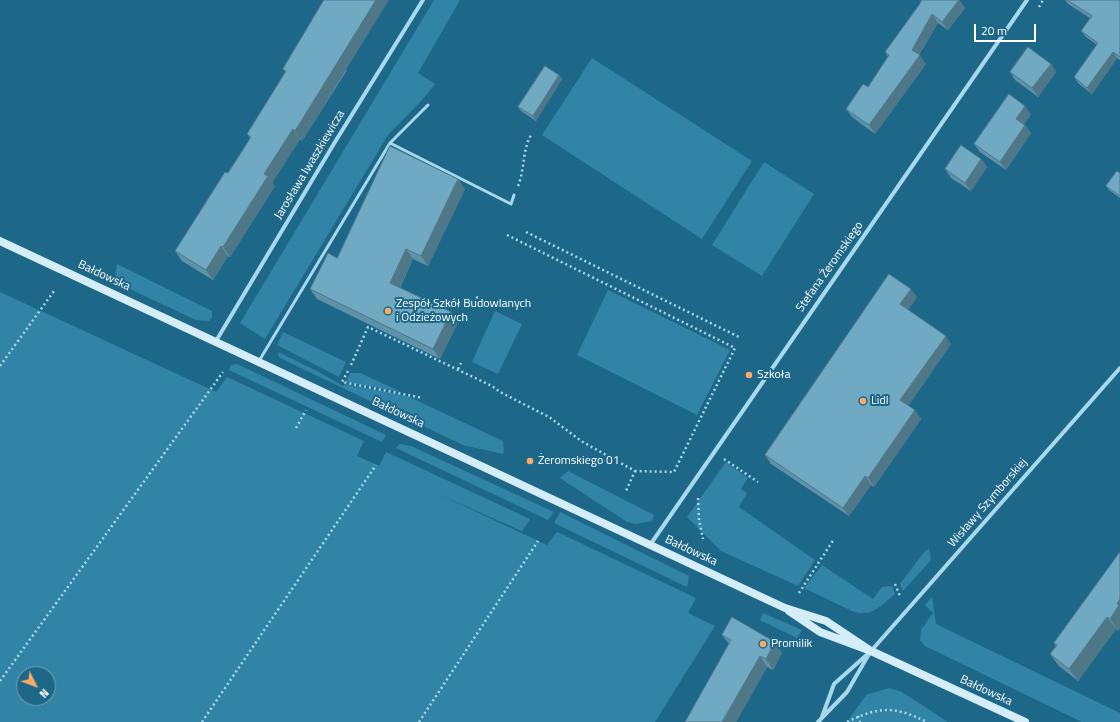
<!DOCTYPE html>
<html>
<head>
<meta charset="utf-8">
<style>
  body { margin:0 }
  #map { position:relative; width:1120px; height:722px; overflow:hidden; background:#1d6889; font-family:"Titillium Web",sans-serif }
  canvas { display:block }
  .north { position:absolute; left:16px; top:666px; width:40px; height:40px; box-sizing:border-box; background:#1d6889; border:1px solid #77a4b8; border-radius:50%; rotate:132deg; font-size:11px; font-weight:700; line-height:16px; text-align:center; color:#fff }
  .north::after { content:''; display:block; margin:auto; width:14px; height:18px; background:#fbaa66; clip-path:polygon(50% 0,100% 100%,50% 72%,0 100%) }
  .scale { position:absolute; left:974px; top:24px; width:62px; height:18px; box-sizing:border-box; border:2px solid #fff; border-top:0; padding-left:5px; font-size:12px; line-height:14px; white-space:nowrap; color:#fff; -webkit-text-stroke:3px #1d6889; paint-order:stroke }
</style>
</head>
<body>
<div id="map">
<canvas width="1120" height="722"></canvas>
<div class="north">N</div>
<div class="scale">20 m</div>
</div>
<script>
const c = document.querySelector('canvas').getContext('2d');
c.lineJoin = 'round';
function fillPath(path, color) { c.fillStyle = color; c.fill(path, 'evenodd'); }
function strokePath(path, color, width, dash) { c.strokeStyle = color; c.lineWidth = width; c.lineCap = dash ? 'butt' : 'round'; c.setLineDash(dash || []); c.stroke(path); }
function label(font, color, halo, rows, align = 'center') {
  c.font = font + ' "Titillium Web",sans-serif'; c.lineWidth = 4; c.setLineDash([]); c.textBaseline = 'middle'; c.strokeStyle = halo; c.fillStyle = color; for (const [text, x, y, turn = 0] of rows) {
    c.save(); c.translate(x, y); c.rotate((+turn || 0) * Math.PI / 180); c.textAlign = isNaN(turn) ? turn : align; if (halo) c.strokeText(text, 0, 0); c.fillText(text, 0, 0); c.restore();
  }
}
const green = new Path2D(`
  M434,0H460L418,73L435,84L423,99L388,135L265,339L240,323Z
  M592,58L752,161L702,239L542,135Z
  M764,162L814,194L762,276L712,245Z
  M117,264L212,311V317L209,321L196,320L119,284L115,278Z
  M608,290L730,350L697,415L577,355Z
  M0,292L216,392L227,377L364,441L357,456L379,466L386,452L530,519L522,531L438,494L547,545L557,532L696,598L688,613L715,626L655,722H0ZM24,674H48V698H24Z
  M495,311L522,324L498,374L472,362Z
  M283,332L346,362L339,377L277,345Z
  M278,352L317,371L343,386L345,384L407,396L503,441L504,452L503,454L463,445L288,362L279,357Z
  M237,364L386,435L382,442L229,370L231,365Z
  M350,373H360L401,392L346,382Z
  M400,444L411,446L554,512L548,520L396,448Z
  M726,462L748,478L741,489L747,493L739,507L815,560L798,586L721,551L687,517Z
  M568,471L654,515L652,521L636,524L627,522L560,478Z
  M560,512L689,576L687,587L554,523Z
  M929,549L931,560L903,591L900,584L925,551Z
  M822,565L873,599L882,587L892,586L895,594C881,606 871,618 852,611L804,588Z
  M932,597L936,624L1120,713V722H1082L925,646L920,640L921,630L933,613L925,605Z
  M763,613L802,630L797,638L760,620Z
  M889,688L902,692L948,722H847L866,695Z`);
const path = new Path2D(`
  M1039,7L1043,0
  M518,186C525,169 522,151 531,135
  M526,232L741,338
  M507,235L735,348L674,472L635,471
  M476,297L489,303
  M351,365L368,327L492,386L500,392L549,417L581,441L635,471L625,493
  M0,366L54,291
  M458,369L461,363
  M348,371L342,382L423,398
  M296,428L306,410
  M724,459L758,482
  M698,498L699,520L703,539
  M895,584L900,596
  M799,593L834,539
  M0,681L223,372
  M858,716L860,722
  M202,722L376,465
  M419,722L538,541
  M847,722C880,706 894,706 927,722`);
const lane = new Path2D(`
  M390,143L428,105
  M259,361L390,143L511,204L514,195`);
const street = new Path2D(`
  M216,341L335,142L423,0
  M650,545L1027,0
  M822,717L834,684L871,651L1120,368
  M818,722L847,692L869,654`);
const secondary = new Path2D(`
  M0,241L785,608L826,621L871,651
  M789,611L820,632L871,651L1025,722`);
const wall = new Path2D(`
  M959,0L965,8L948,30L938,23L919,55L926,64L875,134L852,117L846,109L868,87L888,57L885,52L919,5Z
  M1065,0H1120V60L1117,58L1092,94L1078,83L1074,77L1097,45L1086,37L1081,31L1090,18L1068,4Z
  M1051,64L1056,72L1038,97L1015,80L1010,72Z
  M283,69L347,70L302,141L300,139L272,183L275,186L230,257L228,256L213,280L182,261L175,251L228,173L250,138L247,134L285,72Z
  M559,75L562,79L536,121L521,111L518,107Z
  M1031,114L1024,124L1031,133L1006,170L980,152L974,144Z
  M981,159L987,167L971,191L951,178L945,169Z
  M1120,173V198L1109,190L1106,186Z
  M465,189L428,266L413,259L400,288L458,322L440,359L317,299L310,289L337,258Z
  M917,297L908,310L951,344L908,406L921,419L874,487L871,485L849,516L771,464L765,455Z
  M1120,552L1118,631L1116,629L1078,681L1059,666L1050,654L1056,646L1054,643Z
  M722,635L782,653L773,670L767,667L736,722H685L729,644Z`);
const shadedWall = new Path2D(`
  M376,0H389L302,141L295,131Z
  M959,0L965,8L948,30L942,22Z
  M932,14L938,23L917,58L912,50Z
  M1113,52L1117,58L1092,94L1087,88Z
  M920,55L926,64L875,134L869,125Z
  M1051,64L1056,72L1038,97L1032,88Z
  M559,75L562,79L536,121L533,116Z
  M1025,106L1031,114L1022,127L1016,119Z
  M1025,125L1031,133L1006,170L1000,162Z
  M293,129L300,139L272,183L275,186L230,257L223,247L264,174Z
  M981,159L987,167L971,191L965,183Z
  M458,179L465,189L428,266L421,256Z
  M221,246L228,256L213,280L206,270Z
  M406,249L413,259L397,293L390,283Z
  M911,289L917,297L906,313L900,304Z
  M451,312L458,322L440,359L433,349Z
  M946,336L951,344L906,409L900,400Z
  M915,410L921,419L874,487L868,478Z
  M865,476L871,485L849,516L843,508Z
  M1120,599V629L1118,631L1110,619L1117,604Z
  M1107,617L1116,629L1078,681L1069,669Z
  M775,642L782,653L773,670L766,659Z
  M760,656L767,667L736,722H722Z`);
const building = new Path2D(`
  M324,0H376L295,131L293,129L264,174L268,176L223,247L221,246L206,270L175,251L225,172L228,173L251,137L247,134L286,71L283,69Z
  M922,0H959L942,22L932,14L912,50L920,55L869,125L846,109L863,84L868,87L889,55L885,52L919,5Z
  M1067,0H1120V57L1113,52L1087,88L1074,77L1098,43L1081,31L1092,16Z
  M1028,47L1051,64L1032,88L1010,72Z
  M545,66L559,75L533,116L518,107Z
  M1009,94L1025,106L1016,119L1025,125L1000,162L974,144Z
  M961,145L981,159L965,183L945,169Z
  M390,146L458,179L421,256L406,249L390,283L451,312L433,349L310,289L328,253L337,258Z
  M1117,171L1120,173V196L1106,186Z
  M889,274L911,289L900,304L946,336L900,400L915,410L868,478L865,476L843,508L765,455Z
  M1120,552V599L1117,604L1119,605L1110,619L1107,617L1069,669L1050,654L1057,645L1054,643Z
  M732,617L775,642L766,659L760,656L722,722H685L731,640L722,635Z`);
const markers = [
  [388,311,4,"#fbaa66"],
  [749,375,4,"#fbaa66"],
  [863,401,4,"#fbaa66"],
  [530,461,4,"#fbaa66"],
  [763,644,4,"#fbaa66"]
];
const streetNames = [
  ["Jarosława Iwaszkiewicza",310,165,-59],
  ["Stefana Żeromskiego",830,267,-55],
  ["Bałdowska",104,276,25],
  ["Bałdowska",398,413,25],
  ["Wisławy Szymborskiej",988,503,-49],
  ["Bałdowska",691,551,25],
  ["Bałdowska",986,691,25]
];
const poiNames = [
  ["Zespół Szkół Budowlanych",396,304],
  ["i Odzieżowych",396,318],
  ["Szkoła",757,375],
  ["Lidl",871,401],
  ["Żeromskiego 01",538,461],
  ["Promilik",771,644]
];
fillPath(green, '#3184a6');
strokePath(path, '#a7d8eb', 2.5, [2, 3]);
strokePath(lane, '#a7d8eb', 3);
strokePath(street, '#a7d8eb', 4);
strokePath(secondary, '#d3edf9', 8);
fillPath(wall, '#6092a7');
fillPath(shadedWall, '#4e7788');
fillPath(building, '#70aac2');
strokePath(building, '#4e7788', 1);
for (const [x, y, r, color] of markers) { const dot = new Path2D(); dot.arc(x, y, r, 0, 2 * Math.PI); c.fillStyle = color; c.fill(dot); strokePath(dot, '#1d6889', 1.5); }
label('12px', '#fff', '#1d6889', streetNames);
label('12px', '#fff', '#1d6889', poiNames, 'left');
</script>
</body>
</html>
